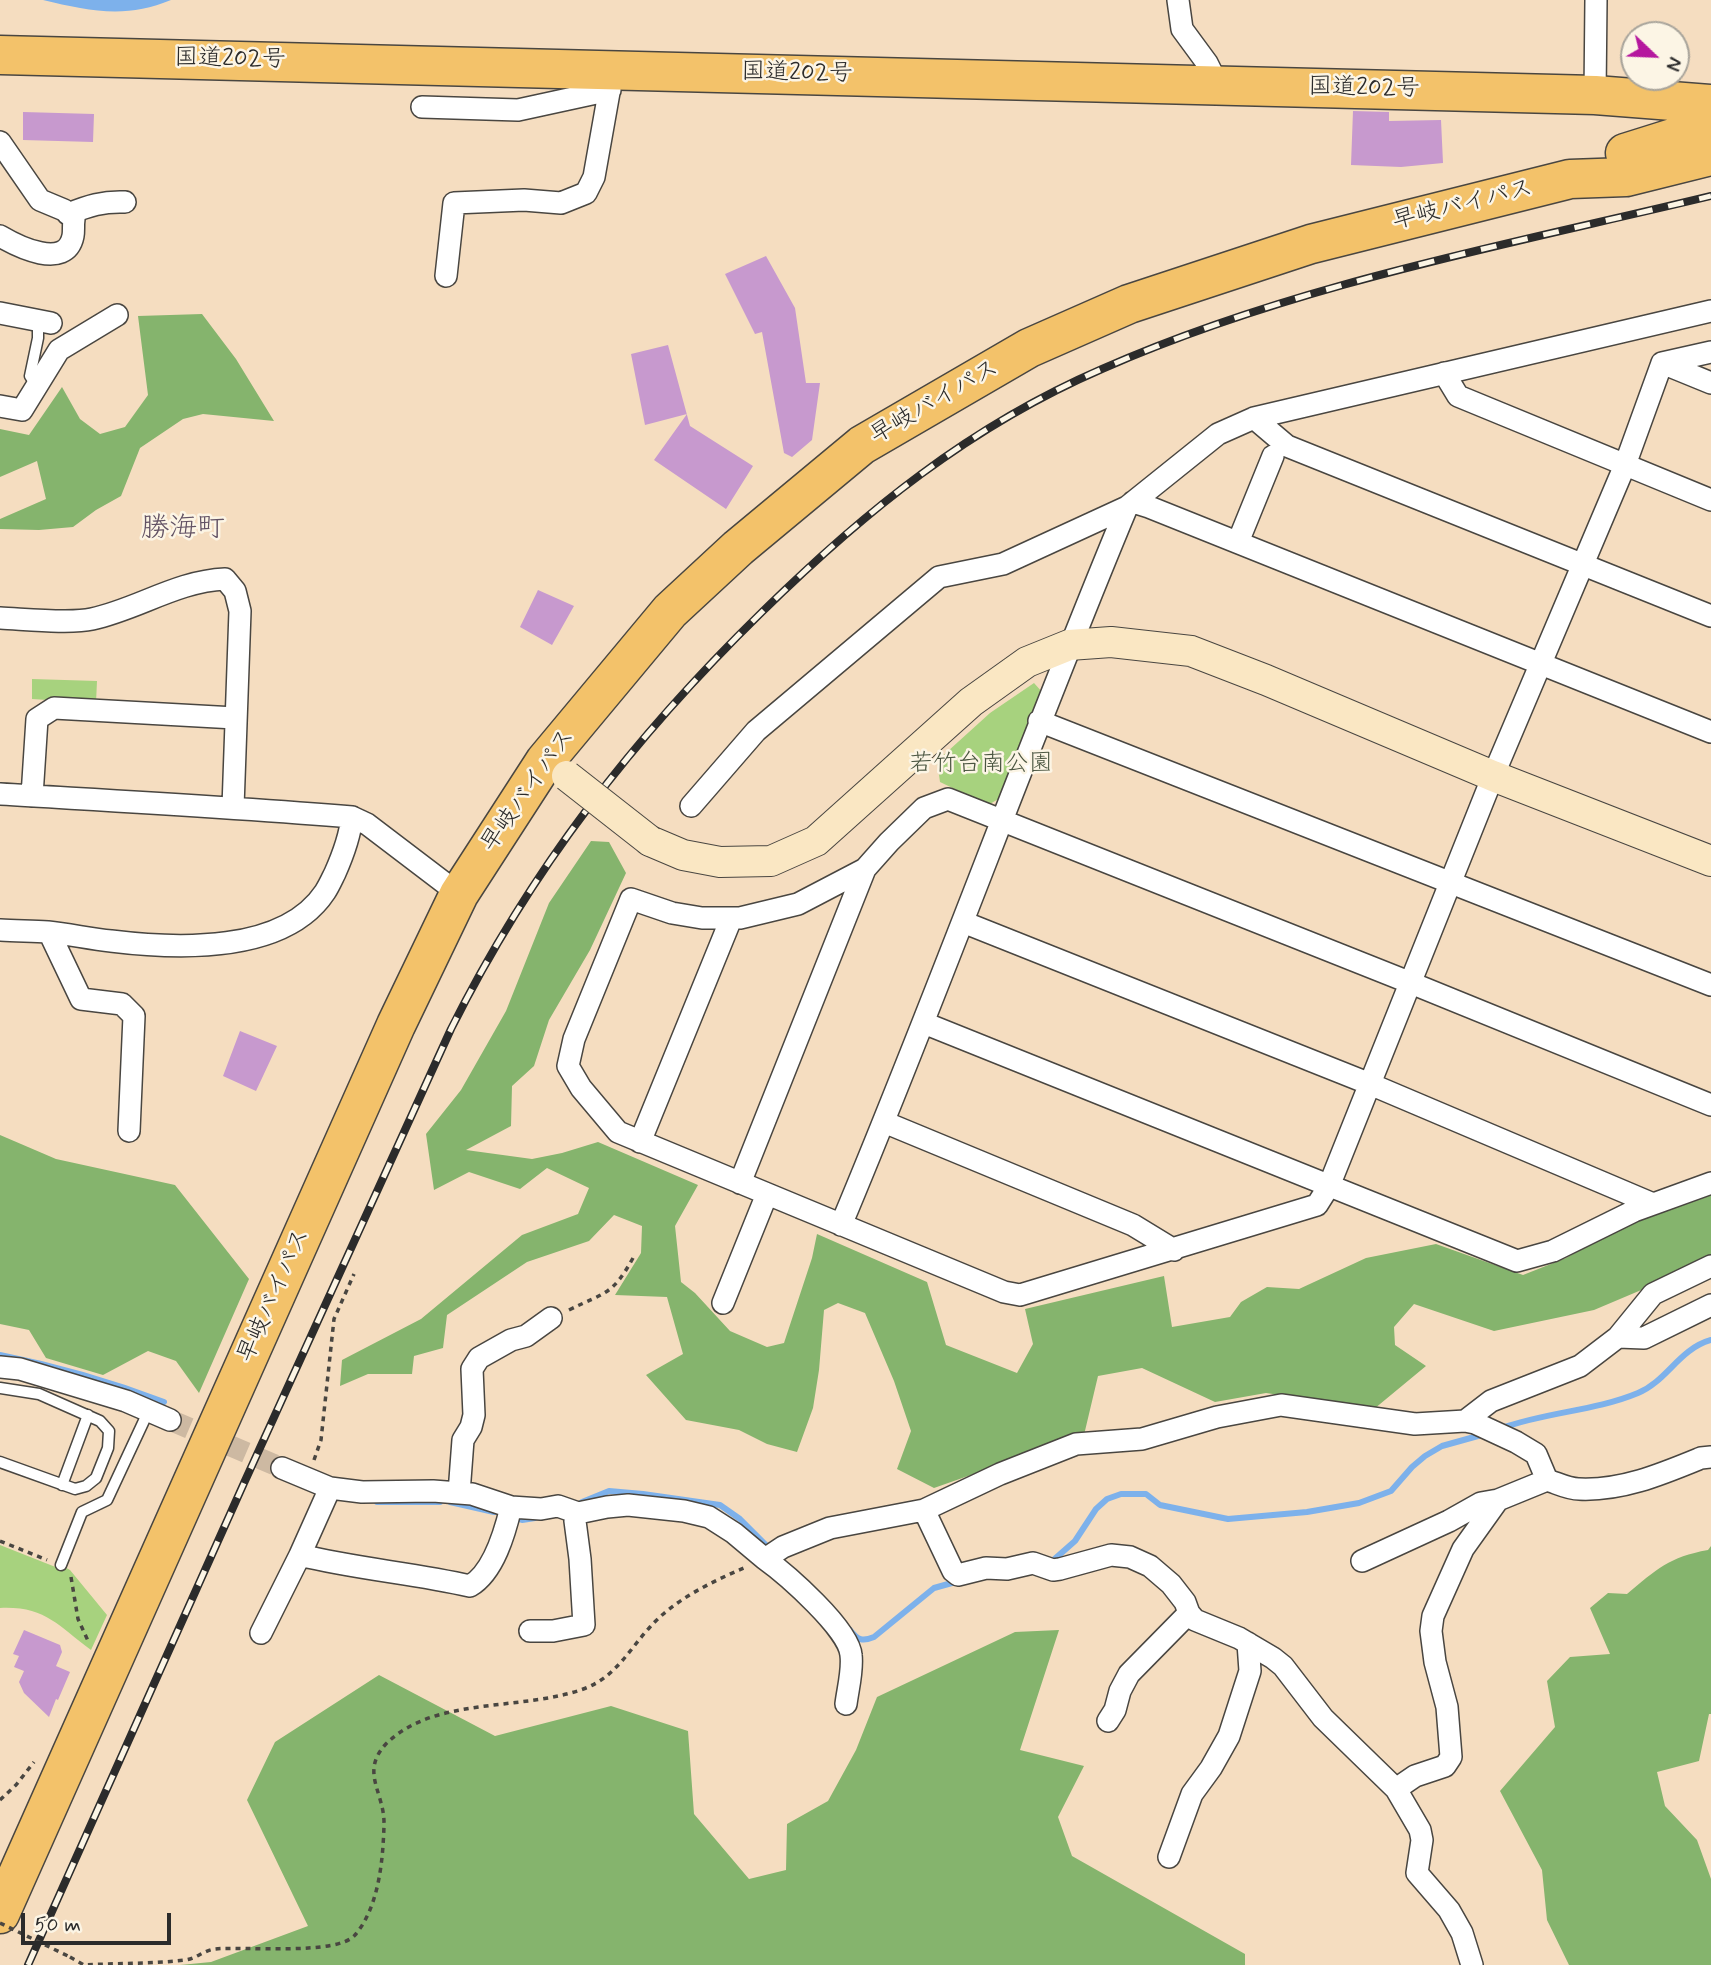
<!DOCTYPE html>
<html>
<head>
<meta charset="utf-8">
<style>
  body { margin:0 }
  #map { position:relative; width:1711px; height:1965px; overflow:hidden; background:#f5ddc0; font-family:Mynerve,sans-serif }
  canvas { display:block }
  .north { position:absolute; left:1620px; top:21px; width:70px; height:70px; box-sizing:border-box; background:#fcf5e5; border:2px solid #a8a49b; border-radius:50%; rotate:113deg; font-size:19px; font-weight:700; line-height:28px; text-align:center; color:#2b2b2b }
  .north::after { content:''; display:block; margin:auto; width:24px; height:32px; background:#b5179e; clip-path:polygon(50% 0,100% 100%,50% 72%,0 100%) }
  .scale { position:absolute; left:21px; top:1913px; width:150px; height:32px; box-sizing:border-box; border:4px solid #2b2b2b; border-top:0; padding-left:9px; font-size:21px; line-height:24px; white-space:nowrap; color:#2b2b2b; -webkit-text-stroke:5px #fcf5e5; paint-order:stroke }
</style>
</head>
<body>
<div id="map">
<canvas width="1711" height="1965"></canvas>
<div class="north">N</div>
<div class="scale">50 m</div>
</div>
<script>
const c = document.querySelector('canvas').getContext('2d');
c.lineJoin = 'round';
function fillPath(path, color) { c.fillStyle = color; c.fill(path, 'evenodd'); }
function strokePath(path, color, width, dash) { c.strokeStyle = color; c.lineWidth = width; c.lineCap = dash ? 'butt' : 'round'; c.setLineDash(dash || []); c.stroke(path); }
function label(font, color, halo, rows, align = 'center') {
  c.font = font + ' Mynerve,"Klee One",sans-serif'; c.lineWidth = 5; c.setLineDash([]); c.textBaseline = 'middle'; c.strokeStyle = halo; c.fillStyle = color; for (const [text, x, y, turn = 0] of rows) {
    c.save(); c.translate(x, y); c.rotate((+turn || 0) * Math.PI / 180); c.textAlign = isNaN(turn) ? turn : align; if (halo) c.strokeText(text, 0, 0); c.fillText(text, 0, 0); c.restore();
  }
}
const green = new Path2D(`
  M32,679L97,681L96,703L32,699Z
  M1034,683L1043,693L1002,797L988,805L940,782L937,761L990,713Z
  M0,1545L58,1568L61,1565L70,1570L107,1615L91,1650C57,1625 45,1606 0,1608Z`);
const forest = new Path2D(`
  M202,314L236,359L274,421L203,414L183,419L140,448L121,496L96,510L73,527L39,530L0,529V519L46,499L37,461L0,477V429L29,435L62,387L80,419L100,434L125,427L148,395L138,316Z
  M591,841L609,842L626,873L590,950L549,1020L534,1066L512,1086L511,1126L466,1150L532,1159L562,1153L598,1142L698,1185L675,1226L681,1282L695,1293L730,1331L767,1347L784,1343L812,1258L817,1234L927,1282L946,1345L1017,1373L1033,1344L1025,1309L1164,1276L1172,1327L1230,1317L1241,1302L1267,1287L1299,1289L1366,1258L1436,1244L1523,1275L1566,1258L1635,1219L1711,1185V1255L1672,1277L1594,1310L1494,1331L1414,1304L1394,1327L1395,1345L1426,1366L1374,1409L1266,1393L1215,1402L1142,1368L1098,1376L1084,1435L934,1488L897,1469L911,1431L894,1381L865,1313L838,1303L824,1310L819,1370L813,1408L797,1452L767,1444L739,1430L686,1420L646,1375L683,1354L667,1297L615,1295L641,1253L642,1226L614,1215L589,1241L527,1262L447,1315L443,1348L414,1356L412,1374H368L340,1386L342,1360L421,1319L522,1235L578,1214L589,1188L547,1168L520,1189L469,1172L434,1190L426,1134L461,1090L506,1011L549,903Z
  M0,1135L56,1159L175,1185L249,1279L199,1393L176,1361L148,1351L103,1375L46,1358L29,1330L0,1324Z
  M1711,1546V1714H1709L1699,1761L1657,1772L1665,1806L1697,1840L1711,1879V1965H1569L1547,1920L1542,1870L1500,1791L1555,1727L1547,1681L1570,1657L1610,1654L1590,1608L1608,1593L1627,1594C1657,1569 1669,1557 1708,1550Z
  M1059,1630L1020,1750L1084,1766L1058,1817L1072,1856L1245,1954V1965H180L211,1962L308,1926L247,1800L275,1742L379,1675L495,1736L611,1706L688,1731L694,1814L749,1879L786,1870L787,1824L828,1801L856,1750L877,1697L1015,1632Z`);
const water = new Path2D(`
  M43,0H171C126,19 89,11 43,0Z`);
const stream = new Path2D(`
  M0,1355C56,1366 111,1382 164,1402
  M1502,1428C1546,1412 1595,1411 1638,1393C1667,1381 1679,1349 1711,1340
  M377,1502H440
  M450,1502L494,1512
  M582,1502L609,1491L643,1494L720,1505L740,1519L771,1550
  M512,1517L522,1520L535,1518
  M1050,1563L1075,1541L1096,1509L1107,1499L1121,1494H1146L1160,1505L1228,1519L1307,1512L1359,1503L1391,1491L1412,1467L1425,1456L1442,1446L1485,1434
  M850,1630C858,1640 862,1642 874,1637L934,1588L959,1581`);
const building = new Path2D(`
  M1353,111L1389,112V121L1441,120L1443,163L1401,167L1351,165Z
  M23,112L94,114L93,142L23,140Z
  M766,256L795,308L806,383H820L812,440L792,457L784,453L762,332L755,334L725,274Z
  M668,345L690,426L753,466L726,509L654,460L687,414L645,425L631,354Z
  M538,590L574,606L552,645L520,627Z
  M240,1031L277,1046L256,1091L223,1076Z
  M24,1630L60,1645L62,1652L56,1666L70,1672L58,1700L56,1699L49,1717L24,1693L19,1682L24,1671L14,1667L19,1656L13,1654Z`);
const streetTunnel = new Path2D(`
  M170,1420L282,1468`);
const path = new Path2D(`
  M569,1310C605,1292 612,1296 633,1258
  M314,1460L321,1440L334,1319L354,1274
  M0,1541L47,1560
  M71,1577L78,1619L89,1643
  M0,1800L16,1785L34,1762
  M70,1957L84,1965C118,1963 152,1964 185,1960C196,1959 204,1950 215,1949C244,1946 337,1956 355,1935C379,1907 383,1860 384,1825C385,1793 360,1773 385,1745C433,1695 524,1712 586,1688C616,1676 629,1650 650,1627C674,1600 711,1582 744,1568`);
const lane = new Path2D(`
  M36,385L30,376L38,338V320
  M0,1388L39,1394L100,1421L109,1431L108,1448L96,1478L86,1486L75,1489L0,1462
  M62,1485L88,1415
  M61,1565L82,1512L107,1500L149,1410`);
const street = new Path2D(`
  M1178,0L1182,29L1207,63L1218,85
  M1595,95L1596,0
  M422,107L518,110L610,90
  M0,142L40,200L64,210L74,219C73,225 74,231 73,236C66,271 17,246 0,236
  M68,214C88,206 103,201 125,202
  M446,276L454,203L524,200L561,203L586,193L594,177L613,70
  M0,313L51,323
  M1662,363L1711,383
  M1662,363L1711,352
  M1444,373L1458,396L1711,500
  M0,406L22,410L59,350L117,315
  M1254,418L1287,446L1711,616
  M1133,502L1149,507L1711,732
  M1238,542L1273,456
  M0,618C24,619 70,624 92,619C138,609 177,581 225,579L235,591L240,611L233,807
  M1039,721L1711,985
  M0,794C117,801 234,807 352,817L367,824L459,894
  M32,796L37,719L54,708L235,718
  M691,806L756,731L939,577L1003,564L1127,507L1218,434L1254,418L1711,311
  M865,869L798,904L740,918H702L672,913L631,899L574,1039L568,1066L581,1088L618,1132L1004,1292L1020,1295L1317,1205L1329,1186L1493,776L1625,465L1662,363
  M963,922L1370,1084L1653,1204
  M0,930C16,931 32,931 48,932C69,934 90,939 111,941C176,949 284,954 325,892C329,886 332,879 335,873C343,855 350,836 352,817
  M49,932L81,999L122,1004L134,1016L129,1131
  M924,1023L1517,1261L1553,1251L1634,1211L1711,1183
  M884,1122L1133,1225L1174,1250
  M640,1142L731,919
  M740,1183L865,869L889,842L924,808L948,799L1411,983L1711,1105
  M841,1225C941,987 1028,744 1127,507
  M723,1303L767,1194
  M1618,1337L1644,1338L1711,1305
  M0,1367L20,1369L126,1401L170,1420
  M1465,1421L1491,1401L1580,1366L1618,1337L1653,1294L1711,1266
  M282,1468L330,1488L362,1492L433,1491L472,1494L511,1507L541,1509L558,1506L578,1513L607,1507L628,1505L684,1511L709,1517L734,1533L765,1559L783,1547L830,1528L924,1510L1000,1474L1076,1444L1142,1439L1217,1417L1281,1405L1415,1424L1465,1421L1475,1423L1516,1442L1536,1454L1547,1480C1557,1483 1568,1489 1579,1489C1622,1491 1662,1474 1701,1458L1711,1457
  M330,1488L300,1555C356,1569 414,1573 470,1586C494,1572 505,1532 511,1507
  M459,1493L463,1440L471,1427L474,1415L472,1369L479,1358L511,1340L526,1336L551,1318
  M924,1510L953,1571L958,1575L986,1568L1007,1569L1033,1563L1053,1570L1060,1569L1111,1555L1130,1557L1150,1566L1171,1584L1185,1602L1189,1613L1195,1620L1239,1638L1273,1658L1283,1666L1323,1718L1396,1789L1420,1830L1422,1840L1417,1873L1449,1910L1462,1933L1472,1965
  M765,1559C786,1574 849,1629 851,1655C853,1670 848,1688 846,1704
  M1362,1561L1449,1521L1481,1503L1498,1500
  M530,1631H553L584,1625L580,1559L575,1521L578,1513
  M261,1633L300,1555
  M1108,1721L1115,1710L1120,1691L1129,1674L1189,1613
  M1396,1789L1415,1776L1445,1766L1451,1757L1447,1707L1435,1662L1431,1631L1433,1616L1463,1549L1498,1500L1547,1480
  M1169,1857L1192,1794L1211,1768L1229,1736L1250,1671L1248,1643`);
const secondary = new Path2D(`
  M650,841L683,855L720,862L771,861L816,841L971,702L1027,662L1069,645L1111,642L1191,651L1266,680L1493,776L1711,861`);
const highway = new Path2D(`
  M0,55L1595,95L1711,104
  M1625,153L1711,126
  M0,1914L396,1025L459,894L545,761L670,611L738,548L862,445L1029,348L1129,304L1311,244L1570,179L1626,177L1711,156`);
const rail = new Path2D(`
  M28,1965L244,1483L451,1029C531,869 634,737 762,612C864,512 970,426 1102,369C1295,284 1507,245 1711,196`);
const pathBridge = new Path2D(`
  M0,1923L70,1957`);
const secondaryBridge = new Path2D(`
  M567,776L650,841`);
const streetNames = [
  ["国道202号",230,60,1],
  ["国道202号",797,74,1],
  ["国道202号",1364,89,1],
  ["早岐バイパス",1463,206,-14],
  ["早岐バイパス",935,403,-30],
  ["早岐バイパス",529,791,-55],
  ["早岐バイパス",275,1296,-66]
];
const parkNames = [
  ["若竹台南公園",981,765]
];
const quarterNames = [
  ["勝海町",183,530]
];
fillPath(green, '#a7d27e');
fillPath(forest, '#85b46d');
fillPath(water, '#7db1eb');
strokePath(stream, '#7db1eb', 6);
fillPath(building, '#c799ce');
strokePath(streetTunnel, '#cdb9a2', 21, [21, 10]);
strokePath(lane, '#494641', 13);
strokePath(street, '#494641', 24);
strokePath(secondary, '#494641', 32);
strokePath(highway, '#494641', 41);
strokePath(path, '#494641', 3.5, [5, 5]);
strokePath(lane, '#fff', 10);
strokePath(street, '#fff', 21);
strokePath(secondary, '#fae7c3', 30);
strokePath(highway, '#f3c26a', 38);
strokePath(rail, '#2b2b2b', 8);
strokePath(rail, '#fcf5e5', 5, [16]);
strokePath(secondaryBridge, '#494641', 32, []);
strokePath(pathBridge, '#494641', 3.5, [5, 5]);
strokePath(secondaryBridge, '#fae7c3', 30);
label('24px', '#2b2b2b', '#fcf5e5', streetNames);
label('24px', '#4a5540', '#fcf5e5', parkNames);
label('28px', '#625264', '#fcf5e5', quarterNames);
</script>
</body>
</html>
